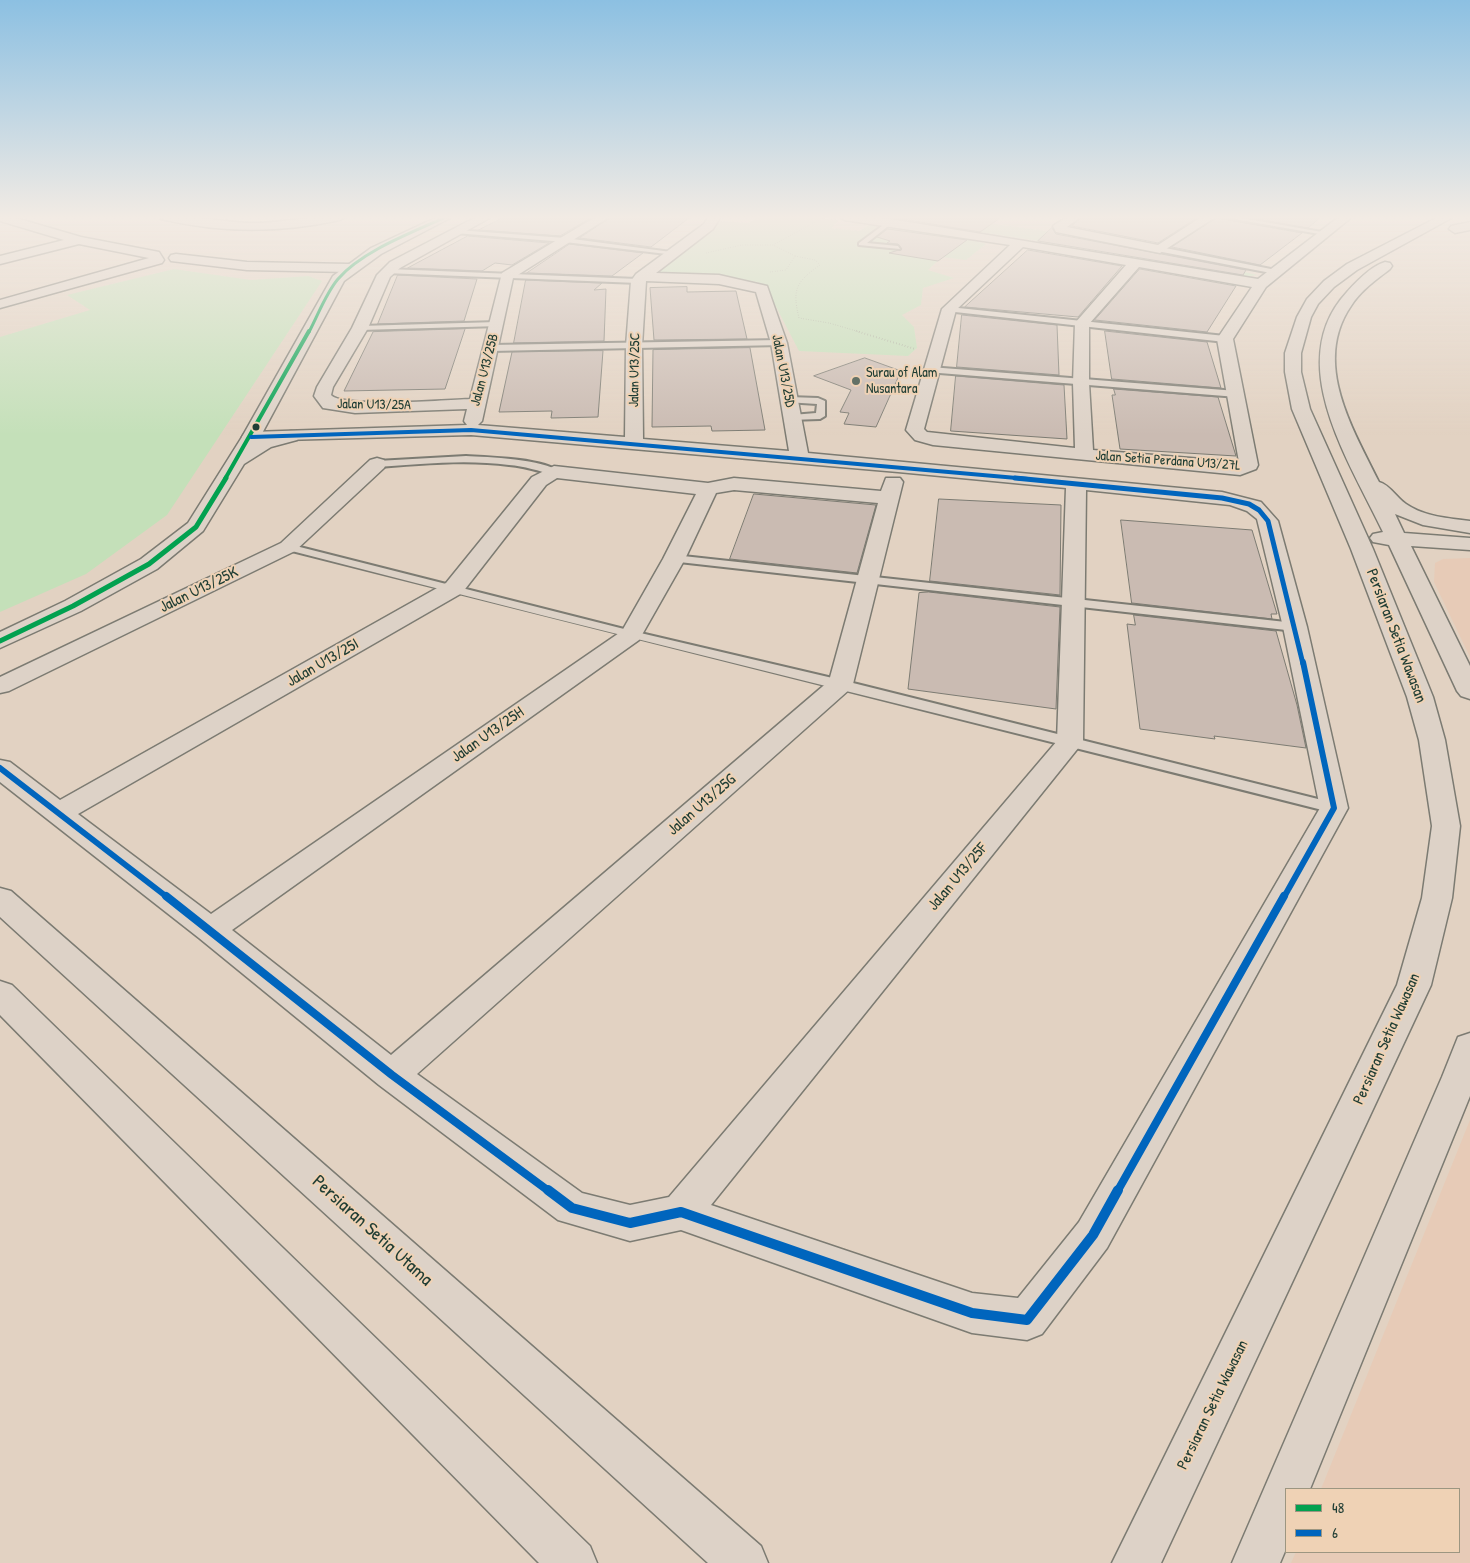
<!DOCTYPE html>
<html>
<head>
<meta charset="utf-8">
<style>
  body { margin:0 }
  #map { position:relative; width:1470px; height:1563px; overflow:hidden; background:#e2d2c2; font-family:"Patrick Hand",sans-serif }
  canvas { display:block }
  .legend { position:absolute; left:1285px; top:1488px; width:175px; height:65px; box-sizing:border-box; background:#efd2b5; border:1px solid #9c9681; margin:0; padding:6px 9px; list-style:none; font-size:15px; color:#1f3d34 }
  .legend li { display:flex; align-items:center; gap:10px; height:25px }
  .legend b { width:25px; border:1px solid #9c9681 }
</style>
</head>
<body>
<div id="map">
<canvas width="1470" height="1563"></canvas>
<ul class="legend">
<li><b style="height:6px;background:#02a150"></b>48</li>
<li><b style="height:6px;background:#0065bd"></b>6</li>
</ul>
</div>
<script>
const c = document.querySelector('canvas').getContext('2d');
c.lineJoin = 'round';
function fillPath(path, color) { c.fillStyle = color; c.fill(path, 'evenodd'); }
function strokePath(path, color, width, dash) { c.strokeStyle = color; c.lineWidth = width; c.lineCap = dash ? 'butt' : 'round'; c.setLineDash(dash || []); c.stroke(path); }
function label(font, color, halo, rows, align = 'center') {
  c.font = font + ' "Patrick Hand",sans-serif'; c.lineWidth = 4; c.setLineDash([]); c.textBaseline = 'middle'; c.strokeStyle = halo; c.fillStyle = color; for (const [text, x, y, turn = 0] of rows) {
    c.save(); c.translate(x, y); c.rotate((+turn || 0) * Math.PI / 180); c.textAlign = isNaN(turn) ? turn : align; if (halo) c.strokeText(text, 0, 0); c.fillText(text, 0, 0); c.restore();
  }
}
const built = new Path2D(`
  M1470,558V657L1434,582L1435,563L1443,559Z
  M1470,1120V1563H1291L1296,1552H1459V1489H1321Z`);
const green = new Path2D(`
  M759,216H803L839,220L832,228L859,231L872,223L962,237L986,244L966,260L942,257L928,270L954,278L923,288L921,305L902,315L914,327L917,348L908,356L799,351L771,297L758,282L681,277L653,273L721,221L748,223Z
  M951,218L1040,230L1103,245L1183,257L1257,275L1239,278L1086,248L938,226Z
  M174,269L251,280L308,276L322,281L167,515L86,574L0,612V337L90,310L67,295Z`);
const building = new Path2D(`
  M506,216H594L560,236L479,230Z
  M613,216H662L689,218L651,247L580,238Z
  M891,216H1003L980,232L889,217Z
  M1084,216H1200L1158,243L1072,226Z
  M1239,216H1322L1308,228Z
  M1217,218L1302,233L1260,265L1172,247Z
  M1052,228L1056,234L1246,270L1243,275L1038,241Z
  M888,229L967,240L938,261L889,253L902,249L898,244L887,243L890,241L877,237Z
  M468,236L549,243L512,265L495,263L482,271L408,268Z
  M570,244L643,253L612,276L527,273Z
  M1028,250L1122,266L1078,317L965,307Z
  M1140,269L1236,286L1207,332L1095,320Z
  M398,275L477,279L464,321L378,324Z
  M526,280L602,283L594,290L606,289L604,341L514,343Z
  M687,287V292L736,291L747,339L654,340L650,288Z
  M962,315L1057,325L1059,375L957,367Z
  M465,329L445,389L344,391L373,332Z
  M1105,331L1207,342L1221,388L1112,379Z
  M750,348L765,430L712,431L711,426L652,427L653,350Z
  M603,351L598,417L551,418L552,411L499,412L512,352Z
  M865,358L901,371L876,427L844,424L849,413L840,412L851,390L814,376Z
  M956,376L1064,385L1067,439L951,431Z
  M1114,389L1218,397L1236,456L1120,449L1112,395H1115Z
  M754,494L876,505L857,573L730,559Z
  M939,499L1061,505L1060,595L930,581Z
  M1121,520L1252,530L1277,614H1271L1272,619L1132,603Z
  M929,592L1060,607L1056,709L908,689L919,593Z
  M1134,615L1276,631L1297,705L1306,748L1214,736L1215,739L1140,729L1127,624L1135,625Z`);
const pathFar1 = new Path2D(`
  M706,253L742,245H773L824,217
  M795,256L815,260L820,265C796,282 792,289 799,318L829,323L860,332
  M770,272L786,270L795,256L773,245`);
const path = new Path2D(`
  M856,331L915,349`);
const lane = new Path2D(`
  M1217,216H1230L1328,233L1325,235Z
  M890,220L892,223L867,243L898,246L900,249L859,245V243Z
  M457,230L565,238L679,253L675,255L565,242L455,233Z
  M1160,247L1276,270L1280,272L1276,274L1157,251Z
  M388,269L638,279L642,281L638,283L385,273V269Z
  M949,307L1225,336L1229,339L1225,342L946,311L945,309Z
  M497,322H500V326L360,330L356,328L360,326Z
  M779,340L783,343L782,345L491,351L487,348L491,345Z
  M930,367L1237,391L1242,394L1237,397L927,372V368Z
  M789,397L818,398L825,401V416L820,419L789,420L787,418L792,415L816,413L817,404L786,402V398Z
  M466,456C487,457 545,459 559,472L554,475C539,471 524,466 509,465C465,459 421,464 377,467L372,464L377,461Z
  M288,544L632,631L841,680L1334,803L1342,808L1334,813C984,724 633,640 284,549V545Z
  M674,555L1295,623L1301,627L1295,631L670,561L668,559Z`);
const street = new Path2D(`
  M0,216H9L81,237L159,252L164,260L162,263L0,308V300L149,258L79,244L0,264V256L64,240L0,221Z
  M159,216C190,213 223,223 254,223C285,223 316,214 346,216L340,220C281,233 220,233 161,219Z
  M478,216H493L400,268L390,277L368,328L333,387L331,395C342,408 447,400 470,399L502,273L597,216H611L513,278L482,421L478,425L625,437L626,346L631,281L636,274L704,224L707,219L704,216H718L720,218L713,229L656,273L719,275L767,286L787,343L808,453L1222,492L1261,502L1278,521L1307,627L1348,808L1107,1248L1042,1334L1027,1340L972,1333L681,1230L630,1241L558,1220L379,1085L199,938L0,782V760L10,762L60,800L446,583L532,477L554,466L708,483L734,478L881,491L886,478H900L903,482L853,684L850,689L417,1074L582,1193L630,1205L669,1197L1057,741L1066,488L898,472L471,435L245,441L242,437L245,433L251,432L467,425L464,421L467,409L355,413L323,408L314,396L317,387L352,328L377,275L390,262ZM646,281L719,284L756,292L771,343L789,451L643,439L642,346ZM557,478L696,494L663,559L622,631L211,914L78,814L462,593L546,485ZM734,490L878,503L829,681L391,1055L232,930L639,640L685,559L716,493ZM1086,490L1230,505L1247,511L1257,519L1283,627L1320,808L1079,1222L1018,1298L972,1293L711,1205L1083,742Z
  M838,216H867L896,220L1258,279L1340,216H1353L1266,287L1233,339L1258,465L1256,469L1240,475L933,445L915,440L906,430L942,309L1010,245L844,220ZM1023,247L1126,265L1075,323L1073,383L1075,448L927,432L924,429L956,310ZM1139,267L1252,287L1217,339L1239,462L1093,450L1089,383V324Z
  M1068,216H1082L1067,227L1158,245L1203,216H1217L1160,253L1056,232L1053,226Z
  M176,254L247,262L349,264L356,268L349,272L247,270L171,261L169,258L171,255Z
  M377,458L384,460L386,464L384,468L295,551L9,691L0,693V677L281,543L370,460Z`);
const secondary = new Path2D(`
  M439,216H454L381,254L344,281L259,439L291,431L297,432L300,436L297,440L271,447L244,464L203,531L157,569L81,611L0,648V632L65,601L141,559L188,523L242,437L333,276L371,248Z
  M1440,216H1455L1357,270L1334,287L1318,304L1311,317L1301,353V372L1310,409L1373,549L1433,697L1445,740L1460,826L1452,898L1431,985L1161,1563H1112L1397,985L1422,898L1432,826L1419,740L1407,697L1351,549L1292,409L1285,372V353L1297,317L1307,299L1324,281L1347,264Z
  M1470,222V230L1455,233L1449,229L1451,226Z
  M1385,262L1390,263L1392,266L1390,269C1376,280 1360,291 1351,306C1312,363 1353,429 1379,482C1390,485 1397,498 1406,504C1425,517 1448,518 1470,521V533L1423,525L1395,514L1404,533L1470,538V550L1411,546L1470,666V699L1461,696L1457,691L1389,545L1373,542L1370,538L1373,534L1383,532C1350,462 1282,362 1347,292C1356,282 1371,266 1385,262Z
  M0,888L11,891L761,1546L768,1563H708L0,917Z
  M0,981L12,985L590,1546L597,1563H539L0,1015Z
  M1470,1033V1096L1310,1489H1286V1549L1280,1563H1232L1442,1077L1458,1037Z`);
const bus1Far2 = new Path2D(`
  M309,332C318,315 326,293 338,279C363,250 414,232 448,216`);
const bus1Far1 = new Path2D(`
  M225,479L309,331`);
const bus1 = new Path2D(`
  M0,641L73,606L149,564L196,527L226,478`);
const bus2Far4 = new Path2D(`
  M251,437L471,430L1028,479`);
const bus2Far3 = new Path2D(`
  M1015,478L1222,498L1249,504L1259,510L1268,521L1303,664`);
const bus2Far2 = new Path2D(`
  M0,768L167,897
  M1284,897L1334,808L1303,662`);
const bus2Far1 = new Path2D(`
  M166,896L392,1075L550,1192
  M1117,1192L1284,896`);
const bus2 = new Path2D(`
  M548,1190L572,1208L630,1223L681,1212L972,1313L1027,1320L1093,1235L1118,1190`);
const markers = [
  [856,381,5,"#637166"],
  [256,427,4.5,"#1f3d34"]
];
const farStreetnames = [
  ["Jalan U13/25B",485,370,-75],
  ["Jalan U13/25C",635,370,-89],
  ["Jalan U13/25D",783,371,79],
  ["Jalan U13/25A",374,405,1],
  ["Jalan Setia Perdana U13/27L",1168,461,4]
];
const farPoinames = [
  ["Surau of Alam",866,373],
  ["Nusantara",866,389]
];
const streetNames = [
  ["Jalan U13/25K",199,590,-26],
  ["Persiaran Setia Wawasan",1396,636,69],
  ["Jalan U13/25I",323,663,-30],
  ["Jalan U13/25H",488,735,-35],
  ["Jalan U13/25G",702,805,-41],
  ["Jalan U13/25F",958,877,-50],
  ["Persiaran Setia Wawasan",1387,1039,-66],
  ["Persiaran Setia Wawasan",1213,1405,-64]
];
const nearStreetnames = [
  ["Persiaran Setia Utama",372,1231,42]
];
fillPath(built, '#e7cbb7');
fillPath(green, '#c4e0b9');
fillPath(building, '#cabbb2');
strokePath(building, '#7c7b72', 1);
strokePath(lane, '#7c7b72', 4);
strokePath(street, '#7c7b72', 3);
strokePath(secondary, '#7c7b72', 3);
strokePath(pathFar1, '#9f9b92', 1, [0.5, 2]);
strokePath(path, '#9f9b92', 2, [0.5, 2.5]);
fillPath(lane, '#ddd2c7');
fillPath(street, '#ddd2c7');
fillPath(secondary, '#ddd2c7');
strokePath(bus1Far2, '#02a150', 3);
strokePath(bus1Far1, '#02a150', 4);
strokePath(bus1, '#02a150', 5);
strokePath(bus2Far4, '#0065bd', 4);
strokePath(bus2Far3, '#0065bd', 5);
strokePath(bus2Far2, '#0065bd', 6);
strokePath(bus2Far1, '#0065bd', 8);
strokePath(bus2, '#0065bd', 10);
const sky = c.createLinearGradient(0, 0, 0, 435);
sky.addColorStop(0, '#8cc0e2');
sky.addColorStop(0.5, '#f2ebe4');
sky.addColorStop(1, '#f2ebe400');
c.fillStyle = sky;
c.fillRect(0, 0, 1470, 435);
for (const [x, y, r, color] of markers) { const dot = new Path2D(); dot.arc(x, y, r, 0, 2 * Math.PI); c.fillStyle = color; c.fill(dot); strokePath(dot, '#efd2b5', 2); }
label('14px', '#1f3d34', '#efd2b5', farStreetnames);
label('14px', '#1f3d34', '#efd2b5', farPoinames, 'left');
label('16px', '#1f3d34', '#efd2b5', streetNames);
label('19px', '#1f3d34', '#efd2b5', nearStreetnames);
</script>
</body>
</html>
